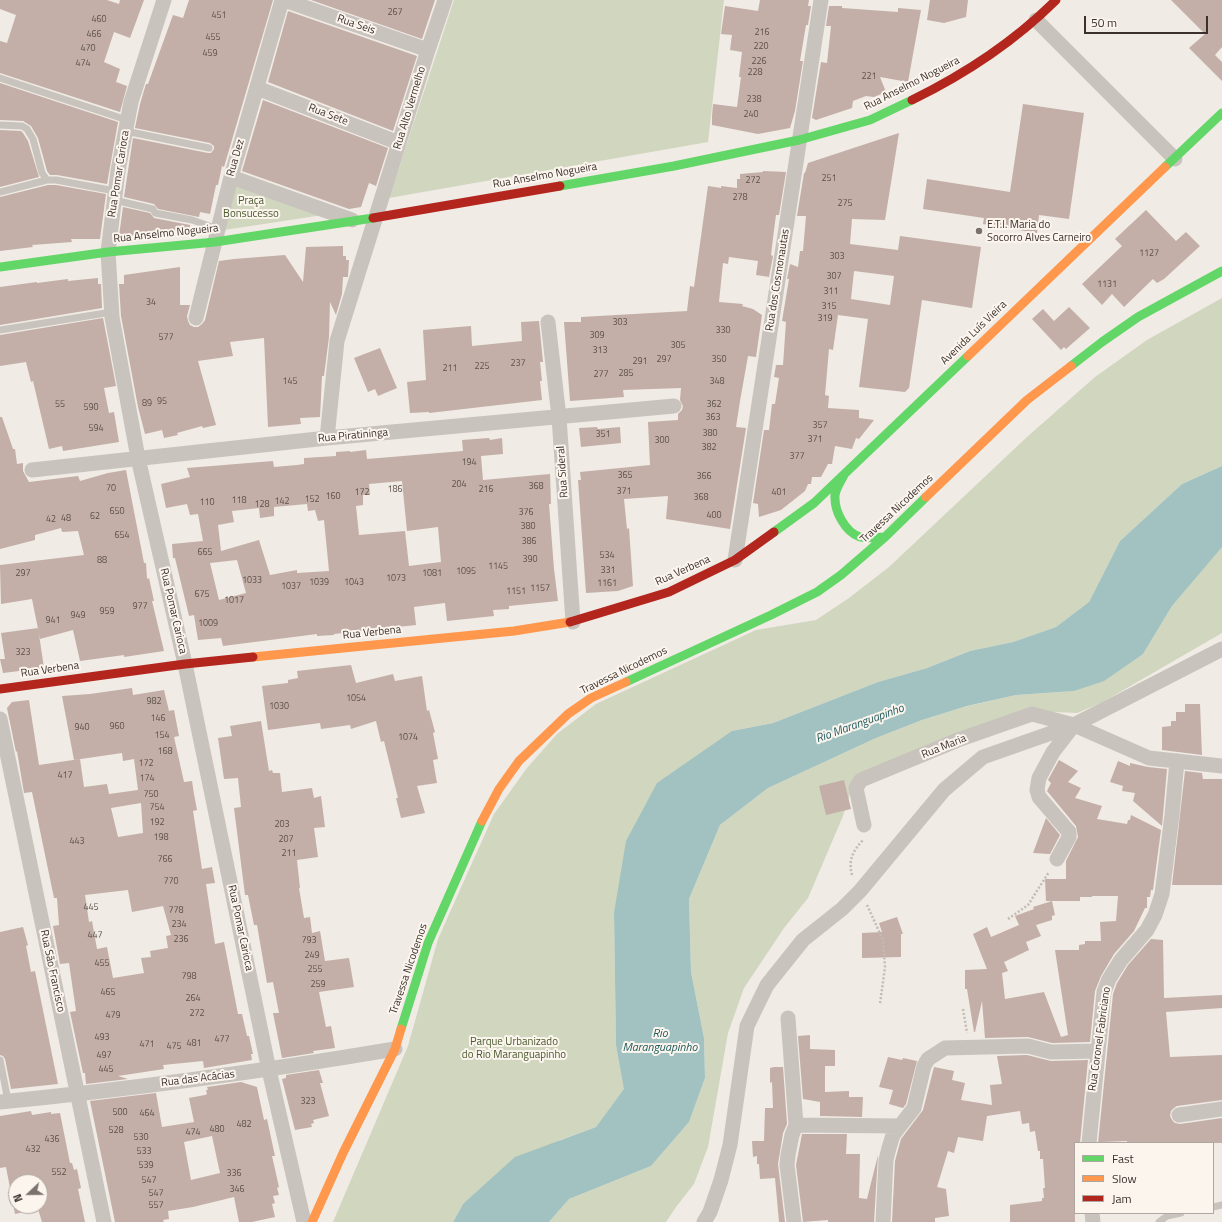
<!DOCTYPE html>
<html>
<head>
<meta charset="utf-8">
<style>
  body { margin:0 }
  #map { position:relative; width:1222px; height:1222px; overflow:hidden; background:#f0ebe5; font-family:"Titillium Web",sans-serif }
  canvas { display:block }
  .legend { position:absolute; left:1074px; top:1142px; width:140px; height:72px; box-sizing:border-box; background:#fbf5ee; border:1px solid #aea6a0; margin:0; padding:5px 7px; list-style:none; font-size:12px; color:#3b302b }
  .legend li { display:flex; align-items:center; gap:8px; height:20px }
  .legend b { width:20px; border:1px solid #aea6a0 }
  .north { position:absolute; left:8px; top:1174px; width:40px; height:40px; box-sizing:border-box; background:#fbf5ee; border:1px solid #aea6a0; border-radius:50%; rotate:248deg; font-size:11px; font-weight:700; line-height:16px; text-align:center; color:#3b302b }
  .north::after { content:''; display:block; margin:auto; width:14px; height:18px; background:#7a716c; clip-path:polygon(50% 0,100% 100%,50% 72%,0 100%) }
  .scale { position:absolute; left:1084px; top:16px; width:124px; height:18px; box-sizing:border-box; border:2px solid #3b302b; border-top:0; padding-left:5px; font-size:12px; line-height:14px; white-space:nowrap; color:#3b302b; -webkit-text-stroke:3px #fbf5ee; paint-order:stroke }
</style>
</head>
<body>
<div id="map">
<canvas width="1222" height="1222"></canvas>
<ul class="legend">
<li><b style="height:5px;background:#63d668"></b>Fast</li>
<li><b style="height:5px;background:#ff974d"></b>Slow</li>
<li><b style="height:5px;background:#b3261e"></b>Jam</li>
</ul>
<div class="north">N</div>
<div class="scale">50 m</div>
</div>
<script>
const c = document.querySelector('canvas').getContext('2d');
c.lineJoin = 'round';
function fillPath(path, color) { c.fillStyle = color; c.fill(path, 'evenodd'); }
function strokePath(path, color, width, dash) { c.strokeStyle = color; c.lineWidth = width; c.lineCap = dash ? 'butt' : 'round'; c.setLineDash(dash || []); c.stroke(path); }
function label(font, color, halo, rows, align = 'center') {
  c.font = font + ' "Titillium Web",sans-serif'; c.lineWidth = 4; c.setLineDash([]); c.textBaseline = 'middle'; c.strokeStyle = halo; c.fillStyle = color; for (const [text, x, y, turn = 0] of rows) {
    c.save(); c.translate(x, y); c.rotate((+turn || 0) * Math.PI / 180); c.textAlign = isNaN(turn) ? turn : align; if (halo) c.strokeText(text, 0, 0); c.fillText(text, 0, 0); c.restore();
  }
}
const green = new Path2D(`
  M454,0H724L708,142L389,198Z
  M236,181L323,215L224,230Z
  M1222,298V466L1182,484L1120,541L1089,602L1056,627L1013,642L970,651L927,668L878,682L773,723L732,731L614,913L616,1045L625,1089L596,1127L560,1140L463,1204L453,1222H333L408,1046L438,939L494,814L527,768L557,734L596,704L756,630L816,620L849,598L889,567L1027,437L1095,377L1147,340Z
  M1221,547H1222V633L1101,703L1077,713L1032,711L851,791L843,816L808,898L784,928L744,988L728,1033L708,1147L694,1184L676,1207L666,1222H549L569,1199L651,1166L689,1122L705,1078L704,1038L691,972L689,899L720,825L768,788L876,738L922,720L964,707L1016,695L1074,691L1143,654L1172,606Z`);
const water = new Path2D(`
  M1222,466V547L1172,606L1143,654L1104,681L1074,691L1016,695L967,706L922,720L876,738L768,788L720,825L689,899L691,972L704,1038L705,1078L689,1122L651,1166L569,1199L549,1222H453L463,1204L515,1157L596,1127L624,1089L616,1045L614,913L626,841L657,783L732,731L773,723L878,682L927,668L970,651L1013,642L1056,627L1089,602L1120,541L1182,484Z`);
const building = new Path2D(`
  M0,0H107L119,4L120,0H144L130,38L114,32L104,62L120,69L116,82L127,86L120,112L0,73V41L7,43L16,15L0,9Z
  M189,0H273L224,167L222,166L218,185H216L210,214L200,212L199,217L158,209L154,204L124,197L133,138L208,153H211L214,149V146L210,143L135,128L140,104L146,84H148L173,15L183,18Z
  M311,0H435L422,39Z
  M760,0H809L808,6H811L808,25H806L800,61H803L795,111L790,128L758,134L712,125V116L713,104L737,107L741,77H739L742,52L730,50L732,35L721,34L725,6L758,11Z
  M930,0H968L966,17L944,23L927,20Z
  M1171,0H1222V47L1215,55L1222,62V81L1189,48L1205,34Z
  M829,6H842V8L898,12V8L921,10L908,82L880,77L886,92L874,97L866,96L853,101L852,108L816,120L812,118L821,62L827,63L831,26H826Z
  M288,11L417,56L393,131L268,82Z
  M0,83L118,122L107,184L57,175H50L47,171L38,138L31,126L23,121L0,120Z
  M263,100L388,148L376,186L369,183L361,207L349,209L242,171Z
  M1023,104L1084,113L1069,219L1039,215L1037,233L983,224L984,218L923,209L927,179L1010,192Z
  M0,130L21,131L23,133L28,141L39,177L0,187Z
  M899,133L885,220L852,219L850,244L898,250L900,236L981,247L972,308L922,300L909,388L905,392L859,387L868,319L838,315L833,350L829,349L825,395L829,396L828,408L859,410V418L874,420L859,439L856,438L852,449L835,446L832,464H828L821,477H812L811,484H808L805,491L781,510L759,517L758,504L753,503L764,430H769L772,404H775L779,378L774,377L776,365H783L786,322L782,321L789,279H787L790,264L798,267L800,251H803L806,216H797L804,173H805L808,163ZM854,271L894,276L890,305L851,299Z
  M763,171L786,172L779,215H776L774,230L771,255L773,256L769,277L756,275L758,261L729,257L728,264L723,263L719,302L743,304L742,306L753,309L762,315L756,357L748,356L740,401L736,427L746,428L730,529L666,519L668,496L624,499L627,529L629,528L633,586L618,591L586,593L578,480H581L580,472L650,465L648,422L678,420V414L682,410L683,406L680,400L681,388L623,390L624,397L570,401L564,322H581V317L687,311L690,286L694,287L708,186L721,188V186L737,188V179H740V174L763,172Z
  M48,185H56L106,194L100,239H71L72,242L32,245L33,247L0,251V197Z
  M123,207L150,213L154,218L190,225V230L147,231V235L119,236Z
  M1146,210L1176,241L1186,232L1200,246L1164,279L1157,283L1153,279L1124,307L1112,294L1102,305L1082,284L1122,246L1115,239Z
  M343,246V256H346V260H349L348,276V277H343L342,294L336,315L330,302L329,337L324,376H322L320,417L300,418L301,424L268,427L264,338L230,342L233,356L198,361L216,425L203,428L202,426L177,433L178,435L164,438L162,430L145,434L138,407L121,316L119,284H124V275L180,267V305H190L187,316L188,321L190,325L194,327H198L202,324L205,320L219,261L234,259L285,255L303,282L306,247Z
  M98,278V284H101L102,308L0,325V287L37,282V283L68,279V281Z
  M1069,307L1090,328L1066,349L1064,347L1061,350L1032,319L1043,309L1054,321Z
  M103,318L116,386L104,388L109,413L114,412L119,442L63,451L62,446L49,449L33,381L31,382L26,362L0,366V335Z
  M539,321L543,362H540L542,381H540L542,400L429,413V412L410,413L407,382L426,380L423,330L471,326L472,346L522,341L521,322Z
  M380,348L397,388L378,396L375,389L368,392L354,358Z
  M0,417H2L13,449H15L17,464L23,463V471L29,482L78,476L80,481L108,473L126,470L144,563H146L147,579L149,578L154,601H152L164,651L124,657V655L80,661L73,630L40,639L32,599L1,604L0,565L84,555L78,531L62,532L61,528L35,535V540L0,549Z
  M597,427L598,429L620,427L621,443L581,447L579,428Z
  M489,438L490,440L502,438L503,454L481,456L483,480L550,474L551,504H549L554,569L558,601L509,606V609L493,610L494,616L447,621L445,603L414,607L416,625L334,634V635L317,636V634L223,646L221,638L198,640L194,615L189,616L175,558H173L172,544L203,541L198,514L190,515L187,504L166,508L161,484L190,477L187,468L273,461L274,467L297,465L304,464V458L336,456V452L350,451V452L366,450L367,459L463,451L462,440ZM402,481L407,531L438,527L441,562L409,566L405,531L359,535L356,506L363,505V495H370L369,484ZM307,504L308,511L315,510L318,521L324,520L329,571L297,573V570L270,575L259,540L221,551L218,525L234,522L232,511L259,508L260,518L274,516V507ZM237,560L246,593L219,600L210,563Z
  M38,628L44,668L3,673L0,659H5L1,633Z
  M351,665L356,683L393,674L395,681L422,676L427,711L429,710L435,732L433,733L438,759L433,760L437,783L417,786L425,813L401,818L396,798H398L384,741L381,742L376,721L351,729L350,725L321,729L320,723L268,730L262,686L288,683V680L298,678L297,671Z
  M132,688L133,695L164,690L169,711L174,710L179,736L174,737L184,782L192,781L194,794L197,810L193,811L202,869L212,867L215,883L206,884L215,944L224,942L238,1014H242L247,1036H249L253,1054H251L252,1060L204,1068L203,1061L163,1065L164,1069L118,1076L128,1079L86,1084L85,1073H83L70,1012L76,1011L69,963L60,964L53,926L59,925L57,898H54L32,792L24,793L17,751L16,752L7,708L12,702L29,700L39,765L80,759L84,787L107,784L109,794L138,790L134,759L123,761L122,753L74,760L62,696L90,694ZM141,803L143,833L118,837L111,808ZM128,890L132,912L163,906L171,935L166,936L168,948L150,951L151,957L141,958L144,973L113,978L107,947L97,949L92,921L89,922L85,895Z
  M1185,704H1200L1202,755L1162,750V727L1171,726V721H1176V712H1185Z
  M261,721L269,771L272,770L273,773H280L282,792L312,788L314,798L321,796L325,827L314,828L318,857L297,860L300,888H299L304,918L310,917L312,933L320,931L325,961L349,958L354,987L319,992L326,1027L331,1026L335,1048L313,1051L314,1053L282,1058L273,1013H279L273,982L267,983L257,925H254L248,895H245L234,808L241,807L238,778L224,779L218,738L232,736L230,726Z
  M1059,760L1078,771L1068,782L1081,788L1075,798L1102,806L1097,819L1127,824L1128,820H1130L1131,815L1161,830L1153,890H1151L1150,897H1147V908H1145L1134,931L1114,954L1101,976L1095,991L1090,1042L1052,1043L1028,1037L985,1038L982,1001L975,1032H974L967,989H965V970L987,969L973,934L987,927L991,937L1019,925L1015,916L1034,909L1033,907L1052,901L1055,915L1052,916V920L1036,925L1041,936L1026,942L1029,950L1004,962L1008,971L1002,973L1005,999L1044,992L1061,1037L1068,1035L1055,950H1079V945L1085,944V941H1101L1100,922L1116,921L1118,896H1092V897H1080V901H1046L1045,879H1066V861L1078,837L1076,826L1047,791L1051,783L1048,780Z
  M1118,761L1130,766V763L1148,767L1167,769L1162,826L1133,801L1135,793L1122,791L1123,786L1110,782Z
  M1185,771L1202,773L1203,779H1222V885H1172Z
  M844,780L851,809L826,815L819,786Z
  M1046,818L1060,835L1050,854L1033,853Z
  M897,917L903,934H901V957L862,958V933L882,932L879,923Z
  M23,927L28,945L26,946L31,972L35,971L58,1084L11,1089L5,1059L3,1056L0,1055V932Z
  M1151,939L1163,940L1164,998L1222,995V1008L1166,1012L1170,1057L1222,1055V1100L1177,1106L1174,1108L1171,1111L1170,1116L1172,1120L1175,1123L1180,1124L1222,1118V1143H1127V1141L1102,1142V1143H1098L1113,994L1117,983L1128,965Z
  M810,1035V1049L835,1050V1066H825V1092L849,1091V1097H863L862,1117L820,1116V1102L803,1099L798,1036Z
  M1027,1055L1051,1061L1088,1060L1080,1143H1075V1222H1010V1205L1042,1201V1198H1044L1043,1188H1045L1043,1159H1040V1151H1038L1035,1131L1030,1132L1029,1123L1022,1124L1020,1111L987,1116L983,1141L958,1137L954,1153L948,1151L937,1187L946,1189L949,1216L935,1218V1222H892L895,1161L901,1139L923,1110L934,1067L954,1071L952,1080L965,1083L961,1100L992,1105L990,1085L1002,1084L997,1056Z
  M888,1057L902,1060L903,1058L917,1061L906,1104L903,1108L889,1104L893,1090L879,1087Z
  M774,1067H783L787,1124L783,1133L778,1164L785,1222H779L775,1178L760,1179L759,1164H757V1156L753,1157L752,1141H764L765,1108H773L772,1082L770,1083V1068Z
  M319,1070L323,1083H320L329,1116L313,1120L314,1123L311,1124L312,1127L295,1130L282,1079L286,1078V1075Z
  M241,1082L257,1087L264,1120L267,1119L275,1156H272L279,1187L277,1188L279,1195L273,1196L275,1203L272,1204L275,1217L252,1222H239L234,1197L193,1207L168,1211L169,1219L163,1220L164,1222H115L90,1101L156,1093L162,1127L194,1122L189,1098L205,1095L207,1094L206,1090H208L207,1087ZM212,1136L220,1173L191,1180L184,1142Z
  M31,1111L32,1115L51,1112V1114L60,1113L70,1163H72L74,1170L77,1169L81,1188L78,1189L85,1222H42L38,1209L15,1214L6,1167L0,1168V1116ZM16,1182H40V1206H16Z
  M802,1134H847L846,1154H860L859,1198L867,1199L878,1155L874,1222H828V1220L803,1222L796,1165Z`);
const path = new Path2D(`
  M852,875C848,860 853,851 863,840
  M867,905L883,940L885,967L880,1004
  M1008,919L1028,905L1049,872
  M963,1009L967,1033`);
const lane = new Path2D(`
  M0,78L127,120
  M0,125L22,126L27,129L33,139L42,173L47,180
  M125,131L209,148
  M0,192L47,180H56L115,191
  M114,200L153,209L155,213L192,220L218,229
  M0,330L112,312
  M0,1060L8,1101
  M1213,1207L1222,1205
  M1159,1222L1167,1216L1181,1213`);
const street = new Path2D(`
  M164,0L131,102L118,171L108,252L112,317L138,458L185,664L269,1070L304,1222
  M284,0L428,50
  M1036,20L1175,159
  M257,88L399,143
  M231,177L352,220
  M196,318L231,177L282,0
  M548,322L559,417L573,622
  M327,438L337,341L428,50L445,0
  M32,470L327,438L674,406
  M735,560L821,0
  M0,719L104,1222
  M864,825L856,788L861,780L958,740L1032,714L1074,725L1149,758L1222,766
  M1057,859L1069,837V832L1039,797L1037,790L1039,778L1053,752L1074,725
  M788,1018L796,1125L792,1135L788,1155L787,1165L794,1222
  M0,1102C133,1089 264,1071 395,1049
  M1179,1115L1222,1109
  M796,1125L900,1126
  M1089,1143L1104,992L1109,979L1121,960L1147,930L1155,915L1162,894L1172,815L1177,761
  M1092,1213L1093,1222
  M704,1222L710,1212L721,1180L730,1145L747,1026L767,985L803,940L842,909L860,891L944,790L983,757L1074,725L1222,649
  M883,1222L886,1160L889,1148L893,1135L914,1108L924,1066L928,1059L945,1048L1028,1046L1051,1052L1098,1051`);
const fast = new Path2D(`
  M1165,167L1222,113
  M560,186L674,166L799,140L870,120L912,100
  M0,267L108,252L215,242L373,218
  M1071,366L1102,342L1138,317L1222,271
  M844,475C841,481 836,488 835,495C834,511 845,532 860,537C868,539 877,537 885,537
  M774,532L814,503L968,356
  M626,682L771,615L817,592L841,575L885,537L926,497
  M401,1029L428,943L482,821`);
const slow = new Path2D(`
  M968,356L1165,167
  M926,497L1027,400L1071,366
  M253,657L514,631L570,622
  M482,821L499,789L519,761L568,714L591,698L626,682
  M312,1222L343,1153L395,1049L401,1029`);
const jam = new Path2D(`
  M912,100C965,74 1014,42 1056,0
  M373,218L560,186
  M570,622L669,592L735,560L774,532
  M0,689L185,664L253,657`);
const markers = [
  [979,231,4,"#7a716c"]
];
const numberNames = [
  ["267",395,13],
  ["451",219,16],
  ["460",99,20],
  ["216",762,33],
  ["466",94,35],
  ["455",213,38],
  ["220",761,47],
  ["470",88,49],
  ["459",210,54],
  ["226",759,62],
  ["474",83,64],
  ["228",755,73],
  ["221",869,77],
  ["238",754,100],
  ["240",751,115],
  ["251",829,179],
  ["272",753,181],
  ["278",740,198],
  ["275",845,204],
  ["1127",1149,254],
  ["303",837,257],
  ["307",834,277],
  ["1131",1107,285],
  ["311",831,292],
  ["34",151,303],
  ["315",829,307],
  ["319",825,319],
  ["303",620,323],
  ["330",723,331],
  ["309",597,336],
  ["577",166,338],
  ["305",678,346],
  ["313",600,351],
  ["297",664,360],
  ["350",719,360],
  ["291",640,362],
  ["237",518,364],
  ["225",482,367],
  ["211",450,369],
  ["285",626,374],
  ["277",601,375],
  ["145",290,382],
  ["348",717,382],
  ["95",162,402],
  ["89",147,404],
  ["55",60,405],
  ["362",714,405],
  ["590",91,408],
  ["363",713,418],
  ["357",820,426],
  ["594",96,429],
  ["380",710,434],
  ["351",603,435],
  ["371",815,440],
  ["300",662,441],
  ["382",709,448],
  ["377",797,457],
  ["194",469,463],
  ["365",625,476],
  ["366",704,477],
  ["204",459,485],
  ["368",536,487],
  ["70",111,489],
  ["186",395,490],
  ["216",486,490],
  ["371",624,492],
  ["172",362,493],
  ["401",779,493],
  ["160",333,497],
  ["368",701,498],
  ["152",312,500],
  ["118",239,501],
  ["142",282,502],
  ["110",207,503],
  ["128",262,505],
  ["650",117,512],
  ["376",526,513],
  ["400",714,516],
  ["62",95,517],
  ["48",66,519],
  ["42",51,520],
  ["380",528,527],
  ["654",122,536],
  ["386",529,542],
  ["665",205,553],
  ["534",607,556],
  ["390",530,560],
  ["88",102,561],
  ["1145",498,567],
  ["331",608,571],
  ["1095",466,572],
  ["297",23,574],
  ["1081",432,574],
  ["1073",396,579],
  ["1033",252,581],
  ["1039",319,583],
  ["1043",354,583],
  ["1161",607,584],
  ["1037",291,587],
  ["1157",540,589],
  ["1151",516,592],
  ["675",202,595],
  ["1017",234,601],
  ["977",140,607],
  ["959",107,612],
  ["949",78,616],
  ["941",53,621],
  ["1009",208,624],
  ["323",23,653],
  ["1054",356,699],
  ["982",154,702],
  ["1030",279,707],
  ["146",158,719],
  ["960",117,727],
  ["940",82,728],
  ["154",162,736],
  ["1074",408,738],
  ["168",165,752],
  ["172",146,764],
  ["417",65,776],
  ["174",147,779],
  ["750",151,795],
  ["754",157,808],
  ["192",157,823],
  ["203",282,825],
  ["198",161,838],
  ["207",286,840],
  ["443",77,842],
  ["211",289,854],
  ["766",165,860],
  ["770",171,882],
  ["445",91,908],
  ["778",176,911],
  ["234",179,925],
  ["447",95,936],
  ["236",181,940],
  ["793",309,941],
  ["249",312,956],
  ["455",102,964],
  ["255",315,970],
  ["798",189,977],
  ["259",318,985],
  ["465",108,993],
  ["264",193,999],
  ["272",197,1014],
  ["479",113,1016],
  ["493",102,1038],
  ["477",222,1040],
  ["481",194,1044],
  ["471",147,1045],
  ["475",174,1047],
  ["497",104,1056],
  ["445",106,1070],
  ["323",308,1102],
  ["500",120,1113],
  ["464",147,1114],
  ["482",244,1125],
  ["480",217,1130],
  ["528",116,1131],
  ["474",193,1133],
  ["530",141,1138],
  ["436",52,1140],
  ["432",33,1150],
  ["533",144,1152],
  ["539",146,1166],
  ["552",59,1173],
  ["336",234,1174],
  ["547",149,1181],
  ["346",237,1190],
  ["547",156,1194],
  ["557",156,1206]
];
const streetNames = [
  ["Rua Seis",356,25,19],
  ["Rua Anselmo Nogueira",912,84,-27],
  ["Rua Alto Vermelho",410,108,-73],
  ["Rua Sete",328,115,21],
  ["Rua Dez",236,158,-74],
  ["Rua Pomar Carioca",119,174,-81],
  ["Rua Anselmo Nogueira",545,176,-10],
  ["Rua Anselmo Nogueira",166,234,-6],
  ["Rua dos Cosmonautas",778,280,-81],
  ["Avenida Luís Vieira",974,333,-44],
  ["Rua Piratininga",353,436,-5],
  ["Rua Sideral",563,472,-94],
  ["Travessa Nicodemos",897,509,-43],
  ["Rua Verbena",683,571,-24],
  ["Rua Pomar Carioca",173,611,77],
  ["Rua Verbena",372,633,-6],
  ["Rua Verbena",50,670,-8],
  ["Travessa Nicodemos",624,671,-26],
  ["Rua Maria",944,747,-22],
  ["Rua Pomar Carioca",240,928,78],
  ["Travessa Nicodemos",409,969,-71],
  ["Rua São Francisco",52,971,78],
  ["Rua Coronel Fabriciano",1100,1039,-82],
  ["Rua das Acácias",198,1079,-7]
];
const parkNames = [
  ["Praça",251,201],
  ["Bonsucesso",251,214],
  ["Parque Urbanizado",514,1042],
  ["do Rio Maranguapinho",514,1055]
];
const poiNames = [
  ["E.T.I. Maria do",987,225],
  ["Socorro Alves Carneiro",987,238]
];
const waterNames = [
  ["Rio Maranguapinho",860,724,-20],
  ["Rio",660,1034],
  ["Maranguapinho",660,1048]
];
fillPath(green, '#d1d6bf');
fillPath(water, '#a1c2c1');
fillPath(building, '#c3afa7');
strokePath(path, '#c2bbb6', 2.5, [2, 2]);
strokePath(lane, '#c9c3be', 7);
strokePath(street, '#c9c3be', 15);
strokePath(fast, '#63d668', 9);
strokePath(slow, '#ff974d', 9);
strokePath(jam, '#b3261e', 9);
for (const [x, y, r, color] of markers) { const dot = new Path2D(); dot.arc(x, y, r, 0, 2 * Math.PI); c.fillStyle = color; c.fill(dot); strokePath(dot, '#fbf5ee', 1.5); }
label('9px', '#5d504a', null, numberNames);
label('11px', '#3b302b', '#fbf5ee', streetNames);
label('11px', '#4a5a2e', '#fbf5ee', parkNames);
label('11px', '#3b302b', '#fbf5ee', poiNames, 'left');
label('italic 12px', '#1f5a5e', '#fbf5ee', waterNames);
</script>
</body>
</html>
